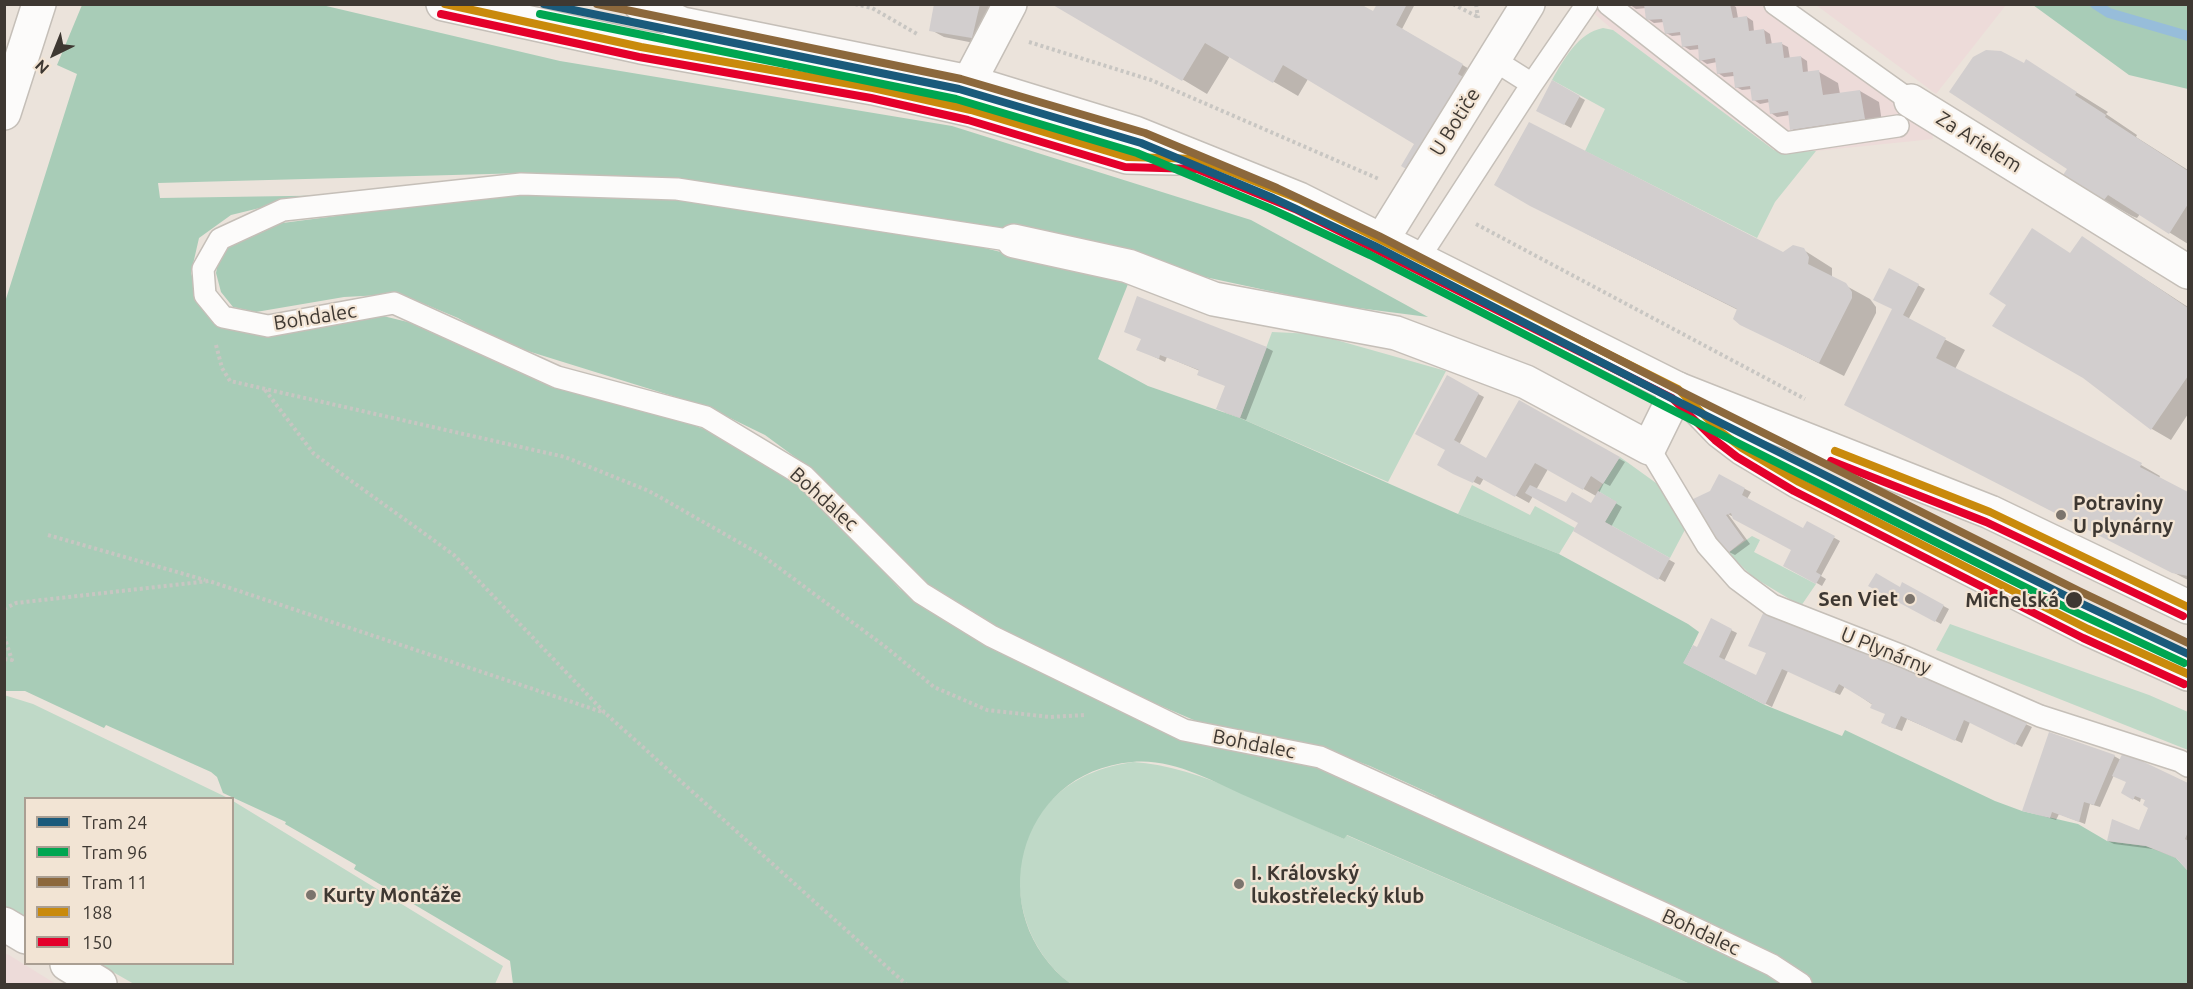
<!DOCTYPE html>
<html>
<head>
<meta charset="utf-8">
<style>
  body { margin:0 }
  #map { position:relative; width:2193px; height:989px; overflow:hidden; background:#ebe3db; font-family:Ubuntu,sans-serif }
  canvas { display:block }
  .frame { position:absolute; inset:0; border:6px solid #3e3832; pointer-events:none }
  .legend { position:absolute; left:24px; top:797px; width:210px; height:168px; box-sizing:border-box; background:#f2e4d4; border:2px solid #aa9f93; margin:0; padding:8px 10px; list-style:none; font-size:18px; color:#3e3832 }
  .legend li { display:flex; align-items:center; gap:12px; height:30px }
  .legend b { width:30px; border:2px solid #aa9f93 }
  .north { position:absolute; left:24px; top:24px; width:60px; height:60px; -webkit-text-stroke:4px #f2e4d4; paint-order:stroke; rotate:223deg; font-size:16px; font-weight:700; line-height:24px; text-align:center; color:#3e3832 }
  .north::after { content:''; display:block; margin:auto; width:21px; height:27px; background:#3e3832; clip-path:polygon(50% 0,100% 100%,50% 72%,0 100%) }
</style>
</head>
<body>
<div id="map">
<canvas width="2193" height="989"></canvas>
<div class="frame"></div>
<ul class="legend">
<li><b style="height:8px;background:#1a5a7b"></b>Tram 24</li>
<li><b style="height:8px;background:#00a651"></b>Tram 96</li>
<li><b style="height:8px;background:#8c683c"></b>Tram 11</li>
<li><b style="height:8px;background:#c98a0c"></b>188</li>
<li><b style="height:8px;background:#e4002b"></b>150</li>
</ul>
<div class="north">N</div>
</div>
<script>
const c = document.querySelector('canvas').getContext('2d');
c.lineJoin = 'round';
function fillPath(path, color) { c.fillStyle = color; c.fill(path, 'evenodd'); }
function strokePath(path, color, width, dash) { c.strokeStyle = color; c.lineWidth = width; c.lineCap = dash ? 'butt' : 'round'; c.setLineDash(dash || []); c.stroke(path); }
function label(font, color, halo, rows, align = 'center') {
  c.font = font + ' Ubuntu,sans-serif'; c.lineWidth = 4.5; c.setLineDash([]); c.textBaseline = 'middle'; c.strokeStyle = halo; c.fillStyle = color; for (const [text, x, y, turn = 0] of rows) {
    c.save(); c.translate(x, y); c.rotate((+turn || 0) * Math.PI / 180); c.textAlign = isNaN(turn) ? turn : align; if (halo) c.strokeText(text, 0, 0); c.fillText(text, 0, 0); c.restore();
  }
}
const industrial = new Path2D(`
  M1595,4L1765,5L1931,124L1933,139L1816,151L1784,152L1774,150L1613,30L1591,11Z
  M1816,5H2006L1936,94Z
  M4,953L9,955L56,984H5Z`);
const green = new Path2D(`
  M1603,28L1613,30L1774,150L1784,152L1816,151L1775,202L1757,238L1585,151L1605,109L1552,80C1564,59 1578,33 1603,28Z
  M1272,332L1315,334L1446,371L1388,482L1240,418Z
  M1620,457L1663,488L1688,524L1670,558L1605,522L1616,502L1598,491Z
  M1472,485L1530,515L1535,506L1575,528L1559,554L1458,514Z
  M1752,536L1760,540L1754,552L1816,584L1801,606L1753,577L1728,553Z
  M1950,624L2149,695L2188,712V750L1936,650Z
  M4,695L33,704L228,798H26L25,919L5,906Z
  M1133,762C1201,766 1280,811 1344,839L1346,835L1690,984H1071C1002,932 1000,821 1081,778C1098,769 1114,765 1133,762Z
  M233,801L503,966L495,984H134L99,964H232Z`);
const forest = new Path2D(`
  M82,5H322L560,61L952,126L1251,220L1428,317L1335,305L1149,265L680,179L526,173L158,183L160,198L354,195L272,205L231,215L199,238L191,273L200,301L221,327L254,334L344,318L383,316L416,324L451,337L494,361L543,380L677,419L720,435L788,476L828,512L900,589L939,617L1097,697L1368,784L1419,791L1438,797L1370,766L1311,744L1196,721L1103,681L948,602L914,574L842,499L799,460L765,435L726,416L682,399L502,343L458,318L422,303L382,295L344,297L256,312L233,307L221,292L216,273L220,252L239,235L275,224L527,191L680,195L953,240L1128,284L1098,359L1148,386L1240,418L1458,514L1559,554L1688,624L1699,632L1684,663L1765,705L1842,736L1845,730L1995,801L2022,811L2078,824L2107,841L2146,846L2176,858L2188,871V984H1690L1347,835L1344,839C1312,825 1280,811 1248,797C1212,781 1173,758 1132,762C1016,772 981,916 1071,984H513L510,961L354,869L356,865L285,824L286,822L223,793L217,777L211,772L106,725L104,728L25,691H5V302L77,74L57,65Z
  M2033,5H2188V89L2129,75Z`);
const shadow = new Path2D(`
  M936,4H997L984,45L944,37L931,30Z
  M1056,4H1360L1374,13L1379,4H1415L1402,29L1481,76L1416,144L1308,79L1298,96L1230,56L1207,94Z
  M1629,4H1731L1736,7L1738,18L1747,17L1753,21L1754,32L1764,30L1770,34L1772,45L1782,44L1788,47L1790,59L1801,57L1807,61L1808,73L1819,72L1838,83L1840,94L1860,91L1879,102L1883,129L1811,140L1792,129L1790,115L1777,117L1771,113L1770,102L1760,104L1754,100L1752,89L1742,90L1736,87L1734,76L1724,77L1718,73L1717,62L1707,64L1701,60L1700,49L1690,50L1683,46L1682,35L1672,36L1666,33L1664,22L1654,23L1648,19L1646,8L1636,9Z
  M2026,61L2108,112L2106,114L2137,135L2136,137L2188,170V244L2140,214L2137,218L2132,216L2099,197L2069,168L2024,65Z
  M1553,82L1585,100L1571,128L1538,110Z
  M1585,233L1784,254L1799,247L1832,268V278L1870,299L1876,307V313L1844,376L1741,324L1738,310Z
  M2082,238L2188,307V414L2171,440L2152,429L2084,377L2071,255Z
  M1890,270L1925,289L1908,320L1965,350L1955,369L2141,465L2160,476L2159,478L2188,494V580L1865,415L1894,310Z
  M1267,348L1273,351L1246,420L1224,412L1227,386L1200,371L1167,357L1165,362L1144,352Z
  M1447,378L1484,397L1459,445L1487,461L1618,458L1625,462L1610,486L1604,483L1599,493L1622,507L1611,527L1675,563L1665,582L1575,530L1580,522L1533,496L1529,503L1484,478L1480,485L1445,468ZM1548,469L1596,496L1591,504H1566L1536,490Z
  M1719,476L1751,492L1747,499L1804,530L1808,523L1840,541L1821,576L1826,579L1822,586L1785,565L1793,550L1728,514L1750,544L1735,555L1729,552L1711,493Z
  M1903,584L1949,609L1941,624L1870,586L1901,589Z
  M1731,630L1737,633L1724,661L1757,677L1768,653L1879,663L1881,657L2032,727L2022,747L1970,722L1962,743L1907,719L1902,731L1888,726L1886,714L1845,686L1840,695L1788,671L1772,707L1691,666L1697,649Z
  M2124,754L2188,785V869L2179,859L2153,849L2114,844L2108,841L2139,832L2150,808L2146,800L2141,798L2140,802L2123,793L2128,782L2114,775L2100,807L2090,804L2085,824L2059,814L2056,820L2023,810L2114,756L2121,760Z`);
const stream = new Path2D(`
  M2095,4L2109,13L2188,36`);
const building = new Path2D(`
  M934,4H980L972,38L929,31Z
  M1377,4H1407L1396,25L1463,64L1458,74L1468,80L1413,173L1401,166L1414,144L1283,65L1273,83L1205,43L1182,81L1053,5H1362L1373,11Z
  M1644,4H1730L1733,18L1747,16L1749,31L1764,29L1766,44L1782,42L1784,58L1801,56L1803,72L1819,70L1823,95L1860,90L1865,119L1790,130L1788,111L1770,114L1768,99L1752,101L1750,86L1735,88L1733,72L1717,74L1715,58L1699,61L1698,45L1682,47L1680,32L1665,34L1662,19L1646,20Z
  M1986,50L2001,51L2024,63L2026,59L2077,92L2075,95L2106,115L2105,117L2188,171V204L2169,234L2108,195L2104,200L2099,198L2063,175L2067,169L1949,92L1973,57Z
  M1552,80L1580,96L1564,125L1536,111Z
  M1529,122L1783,252L1793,245L1804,248L1809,257L1808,264L1846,283L1852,292V298L1819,363L1740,325L1733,319L1737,309L1530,206L1494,185Z
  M2032,228L2070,253L2082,236L2188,308V376L2151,430L2083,378L1992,326L2006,305L1989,294Z
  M1889,268L1919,284L1903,315L1946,338L1936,358L2142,463L2140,467L2188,492V576L2172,573L1844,405L1892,309L1873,300Z
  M1137,296L1267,347L1240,418L1216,409L1225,386L1197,375L1199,370L1160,355L1159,359L1136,350L1141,339L1124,332Z
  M1447,375L1479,393L1454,440L1486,458L1519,400L1620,457L1603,484L1591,476L1583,490L1535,463L1515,497L1477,476L1473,483L1453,474L1437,465L1445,450L1415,434Z
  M1719,474L1745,488L1742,495L1803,528L1807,521L1835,536L1816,572L1821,575L1816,584L1783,566L1791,550L1733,519L1731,513L1726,515L1744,540L1728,553L1719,543L1691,500L1710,491Z
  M1530,485L1566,502L1572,492L1591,503L1598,491L1617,502L1605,522L1670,558L1658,580L1573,531L1578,523L1525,493Z
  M1876,573L1900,587L1902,582L1944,605L1935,622L1868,586Z
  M1765,609L1878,660L1880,655L2027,723L2015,745L1964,720L1955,741L1901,716L1895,729L1881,723L1885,714L1870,708L1872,704L1839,684L1834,693L1782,669L1765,705L1683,663L1693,645L1697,647L1711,618L1732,629L1719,657L1756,675L1766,653L1748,646Z
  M2049,732L2115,755L2094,805L2084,802L2079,822L2052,812L2050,818L2022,811Z
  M2123,752L2188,783V832L2185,839L2188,841V871L2176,858L2146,846L2107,841L2112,819L2139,830L2148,808L2143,805L2145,800L2135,796L2133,800L2121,793L2126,782L2112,776Z`);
const path = new Path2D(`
  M855,4L872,8L919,35
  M1453,4L1478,17
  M1476,4L1478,18
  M1029,42L1151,80L1379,179
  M1476,224L1805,399
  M216,345L222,368L230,381L565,457L649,491L763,556L887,648L934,687L987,710L1050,717L1085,715
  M265,390L314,454L454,555L605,713L906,984
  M48,535L205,580
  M4,609L16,603L209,581L605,713
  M4,636L12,660L4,659`);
const service = new Path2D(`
  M1608,4L1785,143L1898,126
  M1775,4L1911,101
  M1494,60L1532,84L1587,4
  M1014,241L677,189L521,184L283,210L220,239L203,269L205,295L223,317L268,326L394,303L557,377L706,417L804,476L921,593L991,636L1184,730L1320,757L1663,913L1772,965L1801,984
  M1419,258L1532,84
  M1649,448L1707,545L1737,579L1772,605L1905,657L2040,716L2180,761L2188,766`);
const minor = new Path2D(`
  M969,82L1010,4
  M1911,101L2188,272
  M1382,240L1528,4
  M1014,241L1128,266L1214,299L1396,333L1526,382L1649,448L1678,389
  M4,924L26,937
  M67,964L100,984`);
const tertiary = new Path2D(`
  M443,4L641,47L873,88L971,110L1127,157L1176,158
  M640,4L682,24L969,82L1135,133L1299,199L1678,389L1990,512L2188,607
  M4,113L39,4
  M1688,398L1721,432L1742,448L1799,482L2088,629L2188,674`);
const bus1 = new Path2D(`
  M445,4L641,47L873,88L971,110L1127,157L1199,159L1299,199L1678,389L1721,432L1742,448L1799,482L2088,629L2188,674
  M1835,451L1990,512L2188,607`);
const bus2 = new Path2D(`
  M441,14L639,57L871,98L968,120L1125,167L1197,169L1295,209L1672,398L1715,440L1737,457L1794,491L2083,638L2184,684
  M1831,461L1986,522L2183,616`);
const tram1 = new Path2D(`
  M544,4L959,89L1141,143L1273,198L1375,246L1673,399L2074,600L2188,654`);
const tram2 = new Path2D(`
  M540,14L956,99L1137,153L1269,208L1370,255L1668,408L2069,609L2184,663`);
const tram3 = new Path2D(`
  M597,4L961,79L1145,133L1277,188L1379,236L1678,390L2079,591L2188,643`);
const markers = [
  [2061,515,6,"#7b746d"],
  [1910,599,6,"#7b746d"],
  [2074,600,9,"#3e3832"],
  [1239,884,6,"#7b746d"],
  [311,895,6,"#7b746d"]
];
const streetNames = [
  ["U Botiče",1455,122,-58],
  ["Za Arielem",1979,142,32],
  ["Bohdalec",315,317,-9],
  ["Bohdalec",824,499,42],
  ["U Plynárny",1886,651,22],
  ["Bohdalec",1254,744,11],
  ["Bohdalec",1701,932,25]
];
const poiNames = [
  ["Potraviny",2073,503],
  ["U plynárny",2073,526],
  ["Sen Viet",1898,599,"right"],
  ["I. Královský",1251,873],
  ["lukostřelecký klub",1251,896],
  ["Kurty Montáže",323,895]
];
const stopNames = [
  ["Michelská",2059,600]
];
fillPath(industrial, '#eddbd9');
fillPath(green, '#bfd9c7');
fillPath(forest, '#a8ccb7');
fillPath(shadow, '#0003');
strokePath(stream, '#97bdda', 10);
fillPath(building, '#d2cece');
strokePath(service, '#c5bfb8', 24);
strokePath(minor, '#c5bfb8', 36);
strokePath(tertiary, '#c5bfb8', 36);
strokePath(path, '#c8c6c2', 4, [3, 3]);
strokePath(service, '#fcfbfa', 21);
strokePath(minor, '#fcfbfa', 33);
strokePath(tertiary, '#fcfbfa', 33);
strokePath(bus1, '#c98a0c', 8);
strokePath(bus2, '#e4002b', 8);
strokePath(tram1, '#1a5a7b', 8);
strokePath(tram2, '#00a651', 8);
strokePath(tram3, '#8c683c', 8);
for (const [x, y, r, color] of markers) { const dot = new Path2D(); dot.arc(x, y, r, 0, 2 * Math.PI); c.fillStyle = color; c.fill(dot); strokePath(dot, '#f2e4d4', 2); }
label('20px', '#3e3832', '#f2e4d4', streetNames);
label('bold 20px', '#3e3832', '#f2e4d4', poiNames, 'left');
label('bold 20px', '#3e3832', '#f2e4d4', stopNames, 'right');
</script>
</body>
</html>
